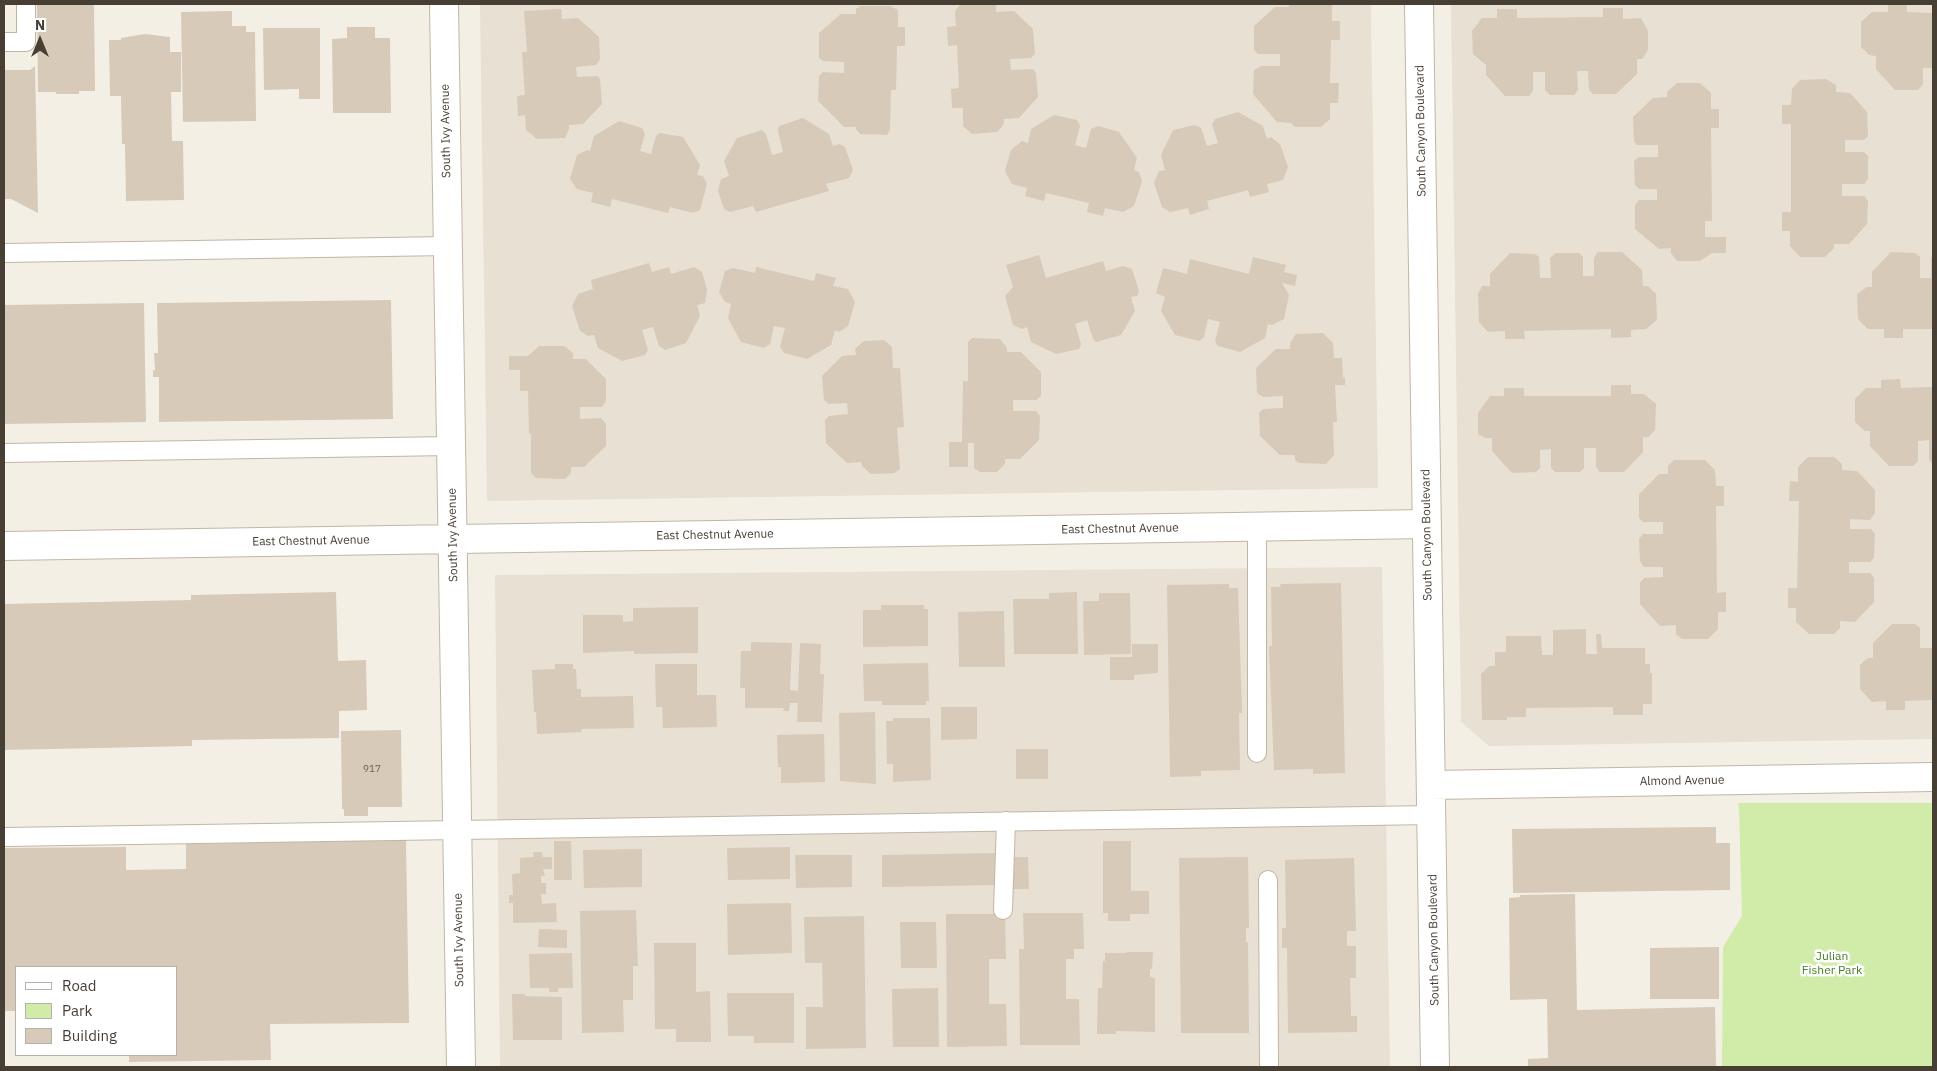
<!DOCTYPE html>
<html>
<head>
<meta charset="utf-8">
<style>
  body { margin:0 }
  #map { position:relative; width:1937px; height:1071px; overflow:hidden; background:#f4efe5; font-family:"IBM Plex Sans",sans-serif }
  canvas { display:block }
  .frame { position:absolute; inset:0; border:5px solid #473f34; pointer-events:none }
  .legend { position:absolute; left:15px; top:966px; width:162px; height:90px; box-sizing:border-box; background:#fff; border:1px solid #b5b2ae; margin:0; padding:6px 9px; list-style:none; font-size:15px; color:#473f34 }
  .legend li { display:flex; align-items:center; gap:10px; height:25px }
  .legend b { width:25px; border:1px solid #b5b2ae }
  .north { position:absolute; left:15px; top:15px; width:50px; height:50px; -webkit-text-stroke:4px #fff; paint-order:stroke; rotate:0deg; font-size:14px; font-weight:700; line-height:20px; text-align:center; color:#473f34 }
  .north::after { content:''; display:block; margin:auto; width:18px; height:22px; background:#473f34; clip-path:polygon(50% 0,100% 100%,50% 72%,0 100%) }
</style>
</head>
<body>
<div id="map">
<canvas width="1937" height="1071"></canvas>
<div class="frame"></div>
<ul class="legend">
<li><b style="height:6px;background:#fff"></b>Road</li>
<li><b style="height:14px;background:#d1eca9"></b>Park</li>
<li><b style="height:14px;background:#d7cab9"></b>Building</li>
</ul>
<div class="north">N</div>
</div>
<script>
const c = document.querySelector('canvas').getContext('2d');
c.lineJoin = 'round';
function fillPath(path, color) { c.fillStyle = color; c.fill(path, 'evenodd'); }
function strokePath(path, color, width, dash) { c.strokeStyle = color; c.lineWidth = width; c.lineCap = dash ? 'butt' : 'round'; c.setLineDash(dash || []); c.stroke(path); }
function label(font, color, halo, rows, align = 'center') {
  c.font = font + ' "IBM Plex Sans",sans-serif'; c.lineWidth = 5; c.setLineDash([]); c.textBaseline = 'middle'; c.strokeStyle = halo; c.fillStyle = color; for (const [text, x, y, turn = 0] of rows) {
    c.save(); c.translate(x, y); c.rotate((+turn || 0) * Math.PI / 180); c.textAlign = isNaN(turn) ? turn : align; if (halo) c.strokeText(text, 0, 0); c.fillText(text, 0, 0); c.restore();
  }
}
const residential = new Path2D(`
  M480,4H1371L1378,488L487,501Z
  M1451,4H1933V739L1489,746L1461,722Z
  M1382,567L1390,1067H500L495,575Z`);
const green = new Path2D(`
  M1738,803H1933V1067H1722L1723,947L1742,916L1739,809Z`);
const building = new Path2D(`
  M37,4H94L95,91H79V94H56V92H38Z
  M961,4H996V12L1014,11L1033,29L1035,54L1031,58L1010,59L1011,70L1033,69L1036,73L1038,97L1019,118L1004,119V124L997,132L972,134L963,126V108H952L951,89L959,88L957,45L948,46L947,27L956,26L955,11Z
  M1289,4H1330L1332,5V21H1340V40H1331L1330,83H1339L1338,103H1330V119L1321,127H1295L1291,123L1277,122L1253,94L1254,70L1262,66H1280V54H1258L1254,50V26L1275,7H1289Z
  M1888,4H1907V12L1933,13V68H1923V84L1918,90H1895L1876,69V56L1869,55L1861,47V22L1872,12H1888Z
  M860,6H890L898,10V27H905V46H897L896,90H891L890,130L887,135L860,134L856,129V127H844L818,101L819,76L823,72L844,73V62L823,61L819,58V33L841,14H856V9Z
  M1603,8H1623V19L1641,18L1648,31V50L1642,59H1637V74L1616,94H1593L1589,90L1588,71H1577L1578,90L1574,95H1550L1545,90V72H1533V91L1529,96H1505L1486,75V65L1473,54L1472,31L1482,18H1497V9H1517V18L1603,17Z
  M561,9L562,19L578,18L599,37L600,59L596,65L576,67L577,77L597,76L600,79L602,104L583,124L569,125V129L565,138L537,139L526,130L525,115L518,116L517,96L525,95L522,52H527L524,11Z
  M232,11V26H246V32H255L256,121L183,122L181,12Z
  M347,27H375V38H390L391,113H333L332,39L347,38Z
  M263,28H320V99H299V89L264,90Z
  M145,34L170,37V52H181V92H171L172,141H183L184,200L126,201L125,144H122L121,96H110L109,40H121V38Z
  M35,66L38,213L11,199H4V70H30Z
  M1826,79L1836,85V92L1850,93L1867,112L1868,136L1864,140H1845V152H1864L1868,156V179L1864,184H1842V196H1864L1868,201L1867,224L1849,244H1834V248L1825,257H1800L1790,246V231H1782V212H1791V124H1782V105H1791L1792,89L1800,80Z
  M1677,83H1700L1711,93V109H1719V128H1711L1712,221H1705V237H1726V253H1712L1700,261H1677L1671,253V248L1659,249L1635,229V205L1639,200H1657V189H1639L1635,185L1634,161L1639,157H1658V145H1637L1634,141L1633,117L1653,98L1667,97V92Z
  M1238,112L1263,126L1267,139L1271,137L1280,144L1288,167L1283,180L1267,184L1269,192L1250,197L1248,190L1207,201L1209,209L1190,215L1188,208L1170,212L1162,207L1154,183L1159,171L1165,170L1161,155L1173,130L1195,125L1201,128L1207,146L1218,143L1212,124L1215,119Z
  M1054,115L1077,120L1080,126L1075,145L1086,148L1091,129L1098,126L1119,132L1137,158L1134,170L1139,172L1142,181L1134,206L1123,212L1105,208L1103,216L1087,212L1089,203L1046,193L1044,201L1025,196L1027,188L1012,184L1005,171L1011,150L1022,141L1028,143L1031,129Z
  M803,118L829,134L833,146L840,144L845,147L853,170L849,178L826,184L829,191L756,212L753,206L730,212L724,209L718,191L721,179L729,176L724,161L737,138L762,130L766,134L772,155L783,152L778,131L779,126Z
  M619,121L642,128L645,134L640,151L651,154L656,136L660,133L683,137L700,165L697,175L703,176L707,184L700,210L693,213L670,207L668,213L612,199L610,207L591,202L593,193L577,189L570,179L577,155L587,150L590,151L594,136Z
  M1598,252H1622L1642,270L1643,286H1648L1656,294L1657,320L1646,329L1631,330V337L1611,338V329L1524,331L1525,339H1505V331L1488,332L1479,322L1478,294L1482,286H1490V274L1510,253L1535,254L1539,257L1540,278H1551L1550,258L1556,253H1579L1583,257V276H1594V258Z
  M1891,252L1915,253L1920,257V278H1931V258L1933,255V329H1903V338H1884V329H1868L1858,319L1857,294L1867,287H1872V272Z
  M1039,255L1046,278L1103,261L1106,271L1123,266L1132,269L1139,291L1137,296L1131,297L1135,311L1121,335L1096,342L1093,339L1087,320L1075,324L1081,344L1079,349L1056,354L1031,342L1027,327L1022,329L1013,325L1005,296L1013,287L1006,265Z
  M1253,257L1286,265L1284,272L1297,275L1295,286L1282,283L1289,295L1284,319L1272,325L1268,324L1265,338L1240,352L1218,346L1215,341L1220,322L1208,319L1204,337L1199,341L1175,335L1161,311L1165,297L1156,293L1163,268L1187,274L1190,259L1249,274Z
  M649,263L652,272L669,267L671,274L694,267L702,272L707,290L705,303L697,305L700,316L686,343L665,350L659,346L653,327L642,330L648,350L645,355L622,361L598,348L594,335L588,336L580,331L572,306L578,294L593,289L591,280Z
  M756,267L814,281L816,273L836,278L833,286L848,289L855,302L848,326L839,332L835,330L831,345L807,359L784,353L780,347L785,328L774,326L770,344L764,348L741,342L728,318L731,304L725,302L719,292L725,271L733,268L755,273Z
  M391,300L393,419L159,422V377H153V370H155L154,353H158L157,303Z
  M144,303L146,422L4,424V305Z
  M1323,333L1333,343L1334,358H1342L1343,378L1345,377V385H1335L1337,422H1333L1334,455L1326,464L1299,463L1295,460V455H1280L1260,436L1259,413L1263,409L1283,408V396L1263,397L1257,393L1256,368L1276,349H1290V343L1296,334Z
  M972,338L1000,339L1007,348V352H1021L1041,372V396L1036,400H1013V411H1036L1040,416L1039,440L1020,459H1005V464L997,472H980L974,468V443H968V467H949V442H962L963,381H968V342Z
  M884,340L892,347L893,368H900L904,427L897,428L900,469L894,473L871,474L862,466L861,462L847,463L826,443L825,420L829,416L848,414L847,403L829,404L824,400L822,376L842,356L856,355L855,349L864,341Z
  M539,346H564L573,353V359H586L606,379V401L602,407H580V419L601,418L606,424V446L584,467H571V473L565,479L536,478L531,473V434H529L528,391H520V370H509V356H528Z
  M1900,379L1901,388L1933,387V464L1929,460V440L1918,441V461L1913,466H1889L1870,446V431H1865L1855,422V399L1866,388H1881V380Z
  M1611,385H1631V394H1644L1656,404L1655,430L1648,437H1643V452L1624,472H1600L1596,467V448H1584V468L1580,472H1555L1551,468V449L1540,450V468L1536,472L1512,473L1492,451V438H1485L1478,434V413L1490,396H1504V388H1524V396H1611Z
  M1808,457H1834L1842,464V470L1857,471L1875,490V513L1870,520L1850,519V529H1871L1875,534L1874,558L1870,562H1849V573H1870L1874,578V602L1855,622L1840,621V628L1834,634H1809L1796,622V608H1788V588H1797L1799,501H1789L1790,481L1798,482V467Z
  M1674,460H1705L1715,470L1716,486H1724V506H1716L1717,593L1726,592V612H1718V629L1708,639H1682L1676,634V625L1660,626L1640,604V583L1644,578L1663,577V567H1644L1640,561L1639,539L1643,534H1663V522H1643L1639,518V494L1659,474H1668V466Z
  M1341,583L1345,773L1313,774V769L1274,770L1269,646H1272L1271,587H1281L1280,584Z
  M1229,584V588H1238L1242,713H1239L1240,770L1201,771V776L1170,777L1167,585Z
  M336,592L338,661L366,660L367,710L339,711V738L192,740V746L4,750V604L191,600V595Z
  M1077,592L1078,654H1014L1013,599H1049V593Z
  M1099,593H1130L1131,654L1084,655L1083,601H1099Z
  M881,605H924V609H928V646L863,647V610H881Z
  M698,607V653L634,654V651L583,653V615H623V622L633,621V608Z
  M1004,611L1005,667H959L958,612Z
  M1892,624H1915L1920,628V648H1933V700L1905,701V710H1886V701L1872,702L1860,689V665L1868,658H1873V643Z
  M1586,629V654H1597L1596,634H1601L1602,648H1645V664H1650V673H1652V704H1643V715H1613V707L1526,708V717H1507V720H1482L1481,674L1489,666H1495V652H1506V636H1541L1542,655H1553V630Z
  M751,642L792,643L790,690L798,691L800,643L821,644L820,674H824L822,722H797L798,703H790L789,711H783L784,708H745V688H740L741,651H751Z
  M1132,644H1158V673L1134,675V680H1110V657H1132Z
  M928,663L929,701H926V705H882V701H864L863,664Z
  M555,664H573V669H576L577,689H581V697L633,696L634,728L581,729L582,732L537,734L536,712H534L532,670L555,669Z
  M655,664H697V695H716L717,727L663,728L662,707H656Z
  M941,707H977V739L941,740Z
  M875,712L876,784L840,781L839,713Z
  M893,718H930L931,780L893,782V764H887L886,721H893Z
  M401,730L402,807H368V816H344V809H342L341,731Z
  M824,734L825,782L781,783V767H778L777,735Z
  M1016,749H1048V779H1016Z
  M1716,827V843H1730V890L1513,893L1512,829Z
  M406,840L409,1023L270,1024L271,1060L129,1062V1055H176V967H16V1011H4V848L126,847V870L186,869V844Z
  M554,841H571L572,880H554Z
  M1103,841H1131V891H1149V914H1130V921H1108V913H1103Z
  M790,847V879L728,880L727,848Z
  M642,849V887L584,888L583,850Z
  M533,852H542L543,857H552V869H543L545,876H541V883H546V894H541L542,904L556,903L557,922L513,923V903H509V895H513L512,874L520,873V858L534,857Z
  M996,853L997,885L882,887V855Z
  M795,855H852V887L796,888Z
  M1009,857H1028L1029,889H1009Z
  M1248,857L1249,928H1246V942H1248L1249,1033H1181L1179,858Z
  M1354,858L1356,931H1347V946H1356V978H1350L1351,1016H1357V1032L1288,1033L1287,948H1282V928H1286L1285,860Z
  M1575,894L1577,1010L1715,1007L1716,1067H1528V1059L1548,1058L1547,999L1510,1000L1509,898L1520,897V895Z
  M791,903L792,953L728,955L727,904Z
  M636,910L638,966H633V1000H623L624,1032L582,1033L580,911Z
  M1023,913H1083L1084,949H1074V959H1066V999H1079L1080,1045H1020L1019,949H1024Z
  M946,914H1005L1006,959H989V1004H1006L1007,1046L947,1047Z
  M864,916L866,1048L806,1049V1007H823L822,963H805L804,917Z
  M900,922H936L937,968H901Z
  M539,929L567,930V948L538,947Z
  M654,943H696V992L710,991L711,1042H676V1029H655Z
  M1719,947V999H1650V948Z
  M1127,952H1153L1152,969H1150V977L1155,978V1032L1116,1031V1034H1097L1098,988H1102L1103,961H1105V953H1127Z
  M572,953L573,988H558V992H549V988H530L529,954Z
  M938,988L939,1047H893L892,989Z
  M727,993H794V1043H754V1036H728Z
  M512,994H525V996L562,997V1040H513Z`);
const lane = new Path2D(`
  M4,42H26V4
  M4,253L448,246
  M4,453L451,446
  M1257,753V527
  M4,837L1432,815
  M1268,880L1269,1067
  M1003,910L1006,821`);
const street = new Path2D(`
  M444,4L461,1067
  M1419,4L1435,1067
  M4,546L1427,524
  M1431,785L1933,777`);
const numberNames = [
  ["917",372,769]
];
const streetNames = [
  ["South Ivy Avenue",446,131,-91],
  ["South Canyon Boulevard",1421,131,-91],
  ["East Chestnut Avenue",1120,529,-1],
  ["South Ivy Avenue",453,535,-91],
  ["East Chestnut Avenue",715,535,-1],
  ["South Canyon Boulevard",1427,535,-91],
  ["East Chestnut Avenue",311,541,-1],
  ["Almond Avenue",1682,781,-1],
  ["South Ivy Avenue",459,940,-91],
  ["South Canyon Boulevard",1434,940,-91]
];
const parkNames = [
  ["Julian",1832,957],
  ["Fisher Park",1832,971]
];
fillPath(residential, '#e8e0d2');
fillPath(green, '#d1eca9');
fillPath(building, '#d7cab9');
strokePath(lane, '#c0b6a6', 20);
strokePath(street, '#c0b6a6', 30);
strokePath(lane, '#fff', 18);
strokePath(street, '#fff', 28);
label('10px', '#6b6255', null, numberNames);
label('12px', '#473f34', '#fff', streetNames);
label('12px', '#497e22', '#fff', parkNames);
</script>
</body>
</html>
